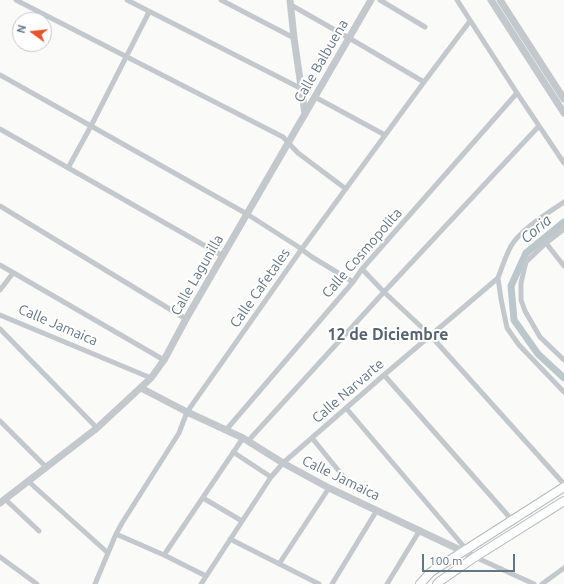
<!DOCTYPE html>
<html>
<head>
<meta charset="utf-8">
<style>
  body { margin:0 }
  #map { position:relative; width:564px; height:584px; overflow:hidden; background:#fafaf8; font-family:Ubuntu,sans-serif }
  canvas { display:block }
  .north { position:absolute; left:12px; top:12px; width:40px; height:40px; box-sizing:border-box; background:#fff; border:1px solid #c1c8cd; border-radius:50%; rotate:285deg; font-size:11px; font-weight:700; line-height:16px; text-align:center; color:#657683 }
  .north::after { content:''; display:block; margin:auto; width:14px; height:18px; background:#e4572e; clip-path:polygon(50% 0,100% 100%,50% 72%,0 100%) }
  .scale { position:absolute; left:422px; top:554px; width:93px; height:18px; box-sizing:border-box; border:2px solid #657683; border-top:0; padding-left:5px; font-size:12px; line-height:14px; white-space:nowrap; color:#657683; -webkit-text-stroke:3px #fff; paint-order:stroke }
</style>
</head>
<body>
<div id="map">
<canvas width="564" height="584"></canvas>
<div class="north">N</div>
<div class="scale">100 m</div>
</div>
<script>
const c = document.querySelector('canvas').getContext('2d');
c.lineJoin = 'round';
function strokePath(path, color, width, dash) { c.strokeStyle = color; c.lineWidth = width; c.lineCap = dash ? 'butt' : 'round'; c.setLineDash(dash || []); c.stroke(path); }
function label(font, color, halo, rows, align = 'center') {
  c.font = font + ' Ubuntu,sans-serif'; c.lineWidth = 4; c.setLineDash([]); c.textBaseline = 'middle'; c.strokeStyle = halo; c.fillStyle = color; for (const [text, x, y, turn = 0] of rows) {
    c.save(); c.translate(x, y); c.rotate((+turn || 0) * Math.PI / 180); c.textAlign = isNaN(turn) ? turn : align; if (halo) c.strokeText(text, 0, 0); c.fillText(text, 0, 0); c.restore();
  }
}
const canal = new Path2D(`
  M564,222L526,253L511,286L514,320L538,354L564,378`);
const minor = new Path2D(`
  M16,0L283,137L298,153L346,189
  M127,0L302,89
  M221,0L294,38
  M380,0L425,27
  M457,0L517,93L564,163
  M291,5L349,38L424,82
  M0,75L91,126L247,214L297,246L312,257L353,282
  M315,97L385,135
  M0,129L223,256
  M68,168L91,126L149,12
  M0,206L186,319
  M564,229L546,243L526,262L521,283V300L525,311L540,337L564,360
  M546,243L564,266
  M0,265L164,360
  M362,269L384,292L430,335L564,484
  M498,278L501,299L507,328L519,345L564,392
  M0,290L13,273
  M0,315L151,378
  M0,329L97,428
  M384,375L512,520
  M346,408L466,549
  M0,421L46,467
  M226,430L353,282L362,269L517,93
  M312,438L343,476
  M248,441L384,292L539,126
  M233,452L271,477
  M28,481L108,553
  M203,498L242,521
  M5,499L39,531
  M116,534L164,555L206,576
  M230,539L319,584
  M164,555L243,438
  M0,557L37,584
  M475,557L534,584
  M279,564L329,488
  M95,584L116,534L122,523L179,433L187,412L301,250L424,82L470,21
  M201,584L271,477L283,463L384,375L498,278C502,267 506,255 511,246C521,229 548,213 564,202
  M332,584L377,510
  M387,584L420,530
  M542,584L564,568`);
const tertiary = new Path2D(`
  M290,0L294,38L305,114
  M491,0L564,113
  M500,0L564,99
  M141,388L187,412L226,430L243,438L283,463L329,488L475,557
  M0,503L97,428L151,378L164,360L186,319L371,0`);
const primary = new Path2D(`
  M420,584L431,572L564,487
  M437,584L440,581L475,557L564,501`);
const streetNames = [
  ["Calle Balbuena",321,61,-60],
  ["Calle Cosmopolita",362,253,-49],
  ["Calle Lagunilla",197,275,-60],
  ["Calle Cafetales",260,288,-55],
  ["Calle Jamaica",58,325,23],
  ["Calle Narvarte",348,391,-41],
  ["Calle Jamaica",341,478,26]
];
const waterNames = [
  ["Coria",536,229,-40]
];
const quarterNames = [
  ["12 de Diciembre",388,335]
];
strokePath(canal, '#bbc7cb', 7);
strokePath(primary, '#b5babe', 10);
strokePath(minor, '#c3c8cc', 5);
strokePath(tertiary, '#c3c8cc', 7);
strokePath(primary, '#fff', 8);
label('14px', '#657683', '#fff', streetNames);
label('italic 15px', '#60757c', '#fff', waterNames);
label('bold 16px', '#57646e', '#fff', quarterNames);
</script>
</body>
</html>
